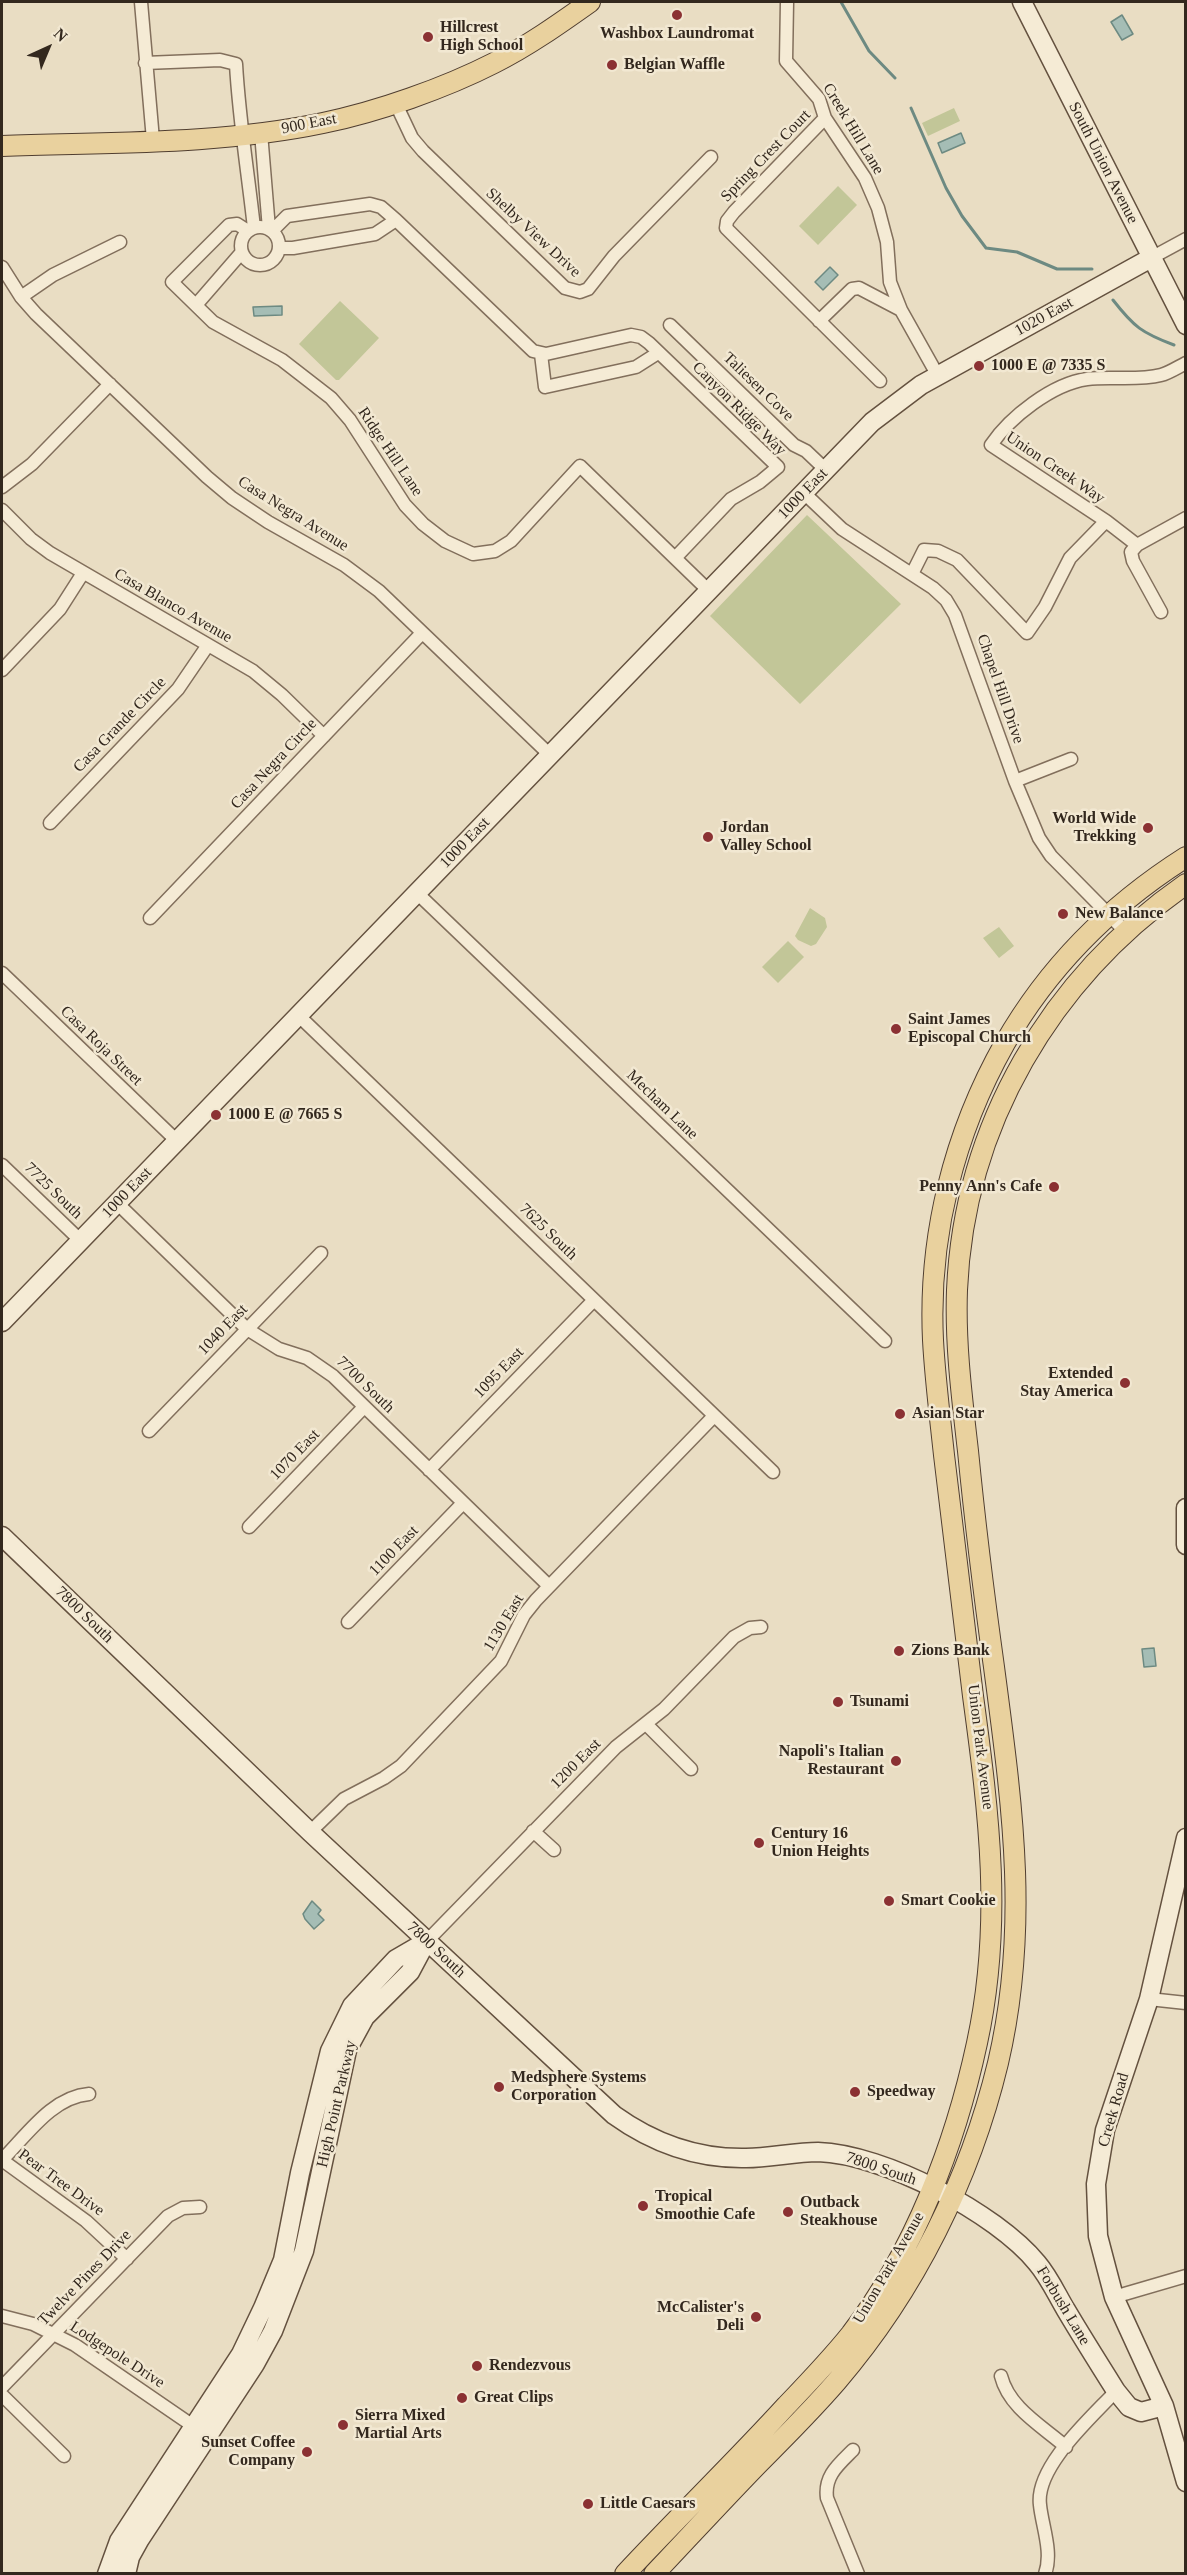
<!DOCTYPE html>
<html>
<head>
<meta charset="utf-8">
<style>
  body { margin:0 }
  #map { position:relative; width:1187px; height:2575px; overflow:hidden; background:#e9ddc3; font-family:Georgia,serif }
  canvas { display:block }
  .frame { position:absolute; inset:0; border:3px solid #33281e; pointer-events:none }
  .north { position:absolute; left:18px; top:18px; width:60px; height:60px; -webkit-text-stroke:4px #f2e8d2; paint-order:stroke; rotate:44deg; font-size:16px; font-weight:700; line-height:24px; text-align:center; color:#33281e }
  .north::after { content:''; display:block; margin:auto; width:21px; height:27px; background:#33281e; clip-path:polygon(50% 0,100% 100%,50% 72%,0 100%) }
</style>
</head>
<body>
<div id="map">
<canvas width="1187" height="2575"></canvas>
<div class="frame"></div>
<div class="north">N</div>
</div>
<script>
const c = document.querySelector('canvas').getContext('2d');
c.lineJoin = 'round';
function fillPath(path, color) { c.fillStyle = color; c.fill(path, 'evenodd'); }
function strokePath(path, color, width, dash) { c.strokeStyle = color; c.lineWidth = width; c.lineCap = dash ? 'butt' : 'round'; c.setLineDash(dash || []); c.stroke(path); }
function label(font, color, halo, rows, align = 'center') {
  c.font = font + ' Georgia,serif'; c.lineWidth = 5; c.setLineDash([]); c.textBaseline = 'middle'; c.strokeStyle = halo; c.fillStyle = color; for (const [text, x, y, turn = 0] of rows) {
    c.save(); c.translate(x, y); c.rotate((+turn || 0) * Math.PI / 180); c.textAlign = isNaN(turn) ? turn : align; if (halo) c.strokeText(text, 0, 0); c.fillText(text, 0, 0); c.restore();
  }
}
const green = new Path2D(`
  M954,108L960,121L928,136L922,123Z
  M838,186L857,205L818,245L799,226Z
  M340,301L379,338L339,380H336L299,344Z
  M807,515L901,604L800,704L710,616Z
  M810,908L825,918L827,927L816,944L811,946L798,940L795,936Z
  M999,927L1014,946L999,958L983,938Z
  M788,941L804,957L778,983L762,967Z`);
const water = new Path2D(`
  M1122,15L1133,34L1122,40L1111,22Z
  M961,133L965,143L942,153L938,143Z
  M830,267L838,275L823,290L815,282Z
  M282,306V315L254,316L253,307Z
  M1154,1648L1156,1666L1144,1667L1142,1649Z
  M312,1901L321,1910L318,1914L324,1920L314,1929L305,1919L303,1914Z`);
const stream = new Path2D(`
  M841,2L869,51L895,78
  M911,108L946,188L962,216L986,248L1017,252L1057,269H1092
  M1113,300C1134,327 1142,333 1174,345`);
const street = new Path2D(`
  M141,2L153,140
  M787,2L786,61L819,99L825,118L865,178L878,208L887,242L890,282L901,310L938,376
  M145,63L220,60L236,64C239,119 248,173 254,228
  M395,102L412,138L423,151L565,288L580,292L588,289L614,256L711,157
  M825,118L734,212L727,221L726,228L880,381
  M261,133L269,229
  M241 246a19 19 0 1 1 38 0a19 19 0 1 1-38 0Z
  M248,231L237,224L229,225L172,282L213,322L282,360L331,398L350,420L405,505L423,524L445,541L473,554L495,551L511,541L580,466L709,591
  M272,231L287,216L370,204L381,207L396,220
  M280,248H293L375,234L396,220L533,351L546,354L631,335L641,337L649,343L778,467L760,482L731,499L675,558
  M1151,258L1186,239
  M2,267L21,297L36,314L207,477L232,498L268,522L344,565L379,591L550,755
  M21,297L53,275L120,242
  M196,305L242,252
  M819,321L852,289L859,288L901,310
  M670,325L794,445L806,451L826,470
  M541,354L545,387L636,367L658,353
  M2,487L32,464L110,384
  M804,493L842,529L933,588L946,600L955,615L1015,781L1039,838L1051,856L1125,931
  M2,510L31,539L50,553L253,671L282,695L324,736
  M1137,545L1106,521L991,445C1010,417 1052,384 1087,379C1111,376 1137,381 1161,375C1169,373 1178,367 1186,363
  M912,574L924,550L938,551L957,560L1027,633L1045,607L1070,558L1106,521
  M1161,612L1133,561L1131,552L1137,545L1186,518
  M2,670L60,609L83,573
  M1015,781L1071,759
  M50,823L178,689L208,645
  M417,893L885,1341
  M150,918L422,633
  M2,973L178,1142
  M299,1016L773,1472
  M2,1165L81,1241
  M117,1203L247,1329L279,1349L307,1358L333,1376L549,1586
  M149,1431L321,1253
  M429,1470L594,1300
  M249,1527L364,1407
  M348,1622L463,1503
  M646,1724L691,1769
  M533,1831L554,1850
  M310,1832L344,1799L384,1778L401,1766L501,1661L524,1615L536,1600L714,1416
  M427,1941L616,1747L664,1709L734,1637L750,1628L761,1627
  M1149,1999L1186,2003
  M2,2160L86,2221L127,2259
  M2,2160C27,2135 52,2097 89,2094
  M1114,2297L1186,2276
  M2,2316L33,2324L75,2345L199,2430
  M1001,2376C1009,2408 1042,2426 1066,2447
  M2,2387L168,2216L183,2208L200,2207
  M2,2395L64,2456
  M853,2450C838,2465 824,2476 827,2498L858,2574
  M1045,2574C1053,2552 1042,2526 1040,2505C1035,2467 1091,2418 1116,2391`);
const secondary = new Path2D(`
  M1022,2L1186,325
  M2,1322L872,422L921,385L1151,258
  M1186,1508V1545
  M2,1536L310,1832L614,2115C653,2143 698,2159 746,2158C770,2158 794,2152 818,2152C884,2154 996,2213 1037,2263C1049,2277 1057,2295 1066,2310C1082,2337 1099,2364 1116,2391L1129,2407L1141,2412L1164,2406
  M1186,1838L1149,1999L1105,2130L1096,2184L1098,2236L1114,2297L1164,2406L1186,2482
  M107,2574L119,2541L241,2354L263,2308L283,2260L300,2173L330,2051L352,2006L396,1959L427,1941
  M126,2574L130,2557L140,2539L255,2364L273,2331L304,2251L347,2050L365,2017L410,1972L426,1942`);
const primary = new Path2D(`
  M2,146C108,142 218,145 323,123C377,112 445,88 494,63C528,46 559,24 590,2
  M625,2574C678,2517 734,2463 786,2406C808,2383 831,2359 851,2334C915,2250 955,2145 977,2043C1003,1924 989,1814 973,1696C963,1616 953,1536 944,1455C940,1417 935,1378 933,1340C928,1236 954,1133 1005,1043C1049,966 1112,904 1186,857
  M654,2574C689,2537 723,2500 758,2464C785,2437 812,2410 837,2381C915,2290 970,2179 998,2063C1030,1926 1012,1804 994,1667C984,1595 975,1523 968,1451C962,1398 955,1344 957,1290C964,1125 1051,978 1186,884`);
const markers = [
  [677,15,6,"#8b3133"],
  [428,37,6,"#8b3133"],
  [612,65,6,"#8b3133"],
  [979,366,6,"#8b3133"],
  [1148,828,6,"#8b3133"],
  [708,837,6,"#8b3133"],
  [1063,914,6,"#8b3133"],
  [896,1029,6,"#8b3133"],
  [216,1115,6,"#8b3133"],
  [1054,1187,6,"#8b3133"],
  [1125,1383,6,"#8b3133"],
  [900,1414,6,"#8b3133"],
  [899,1651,6,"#8b3133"],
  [838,1702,6,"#8b3133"],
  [896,1761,6,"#8b3133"],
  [759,1843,6,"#8b3133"],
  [889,1901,6,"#8b3133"],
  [499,2087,6,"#8b3133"],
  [855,2092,6,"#8b3133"],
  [643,2206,6,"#8b3133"],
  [788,2212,6,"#8b3133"],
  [756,2317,6,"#8b3133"],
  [477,2366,6,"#8b3133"],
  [462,2398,6,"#8b3133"],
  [343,2425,6,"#8b3133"],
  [307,2452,6,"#8b3133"],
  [588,2504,6,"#8b3133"]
];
const poiNames = [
  ["Hillcrest",440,28],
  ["High School",440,46],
  ["Washbox Laundromat",677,34,"center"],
  ["Belgian Waffle",624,65],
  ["1000 E @ 7335 S",991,366],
  ["World Wide",1136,819,"right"],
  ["Trekking",1136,837,"right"],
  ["Jordan",720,828],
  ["Valley School",720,846],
  ["New Balance",1075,914],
  ["Saint James",908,1020],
  ["Episcopal Church",908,1038],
  ["1000 E @ 7665 S",228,1115],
  ["Penny Ann's Cafe",1042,1187,"right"],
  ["Extended",1113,1374,"right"],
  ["Stay America",1113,1392,"right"],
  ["Asian Star",912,1414],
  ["Zions Bank",911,1651],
  ["Tsunami",850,1702],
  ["Napoli's Italian",884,1752,"right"],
  ["Restaurant",884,1770,"right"],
  ["Century 16",771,1834],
  ["Union Heights",771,1852],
  ["Smart Cookie",901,1901],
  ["Medsphere Systems",511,2078],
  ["Corporation",511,2096],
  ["Speedway",867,2092],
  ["Tropical",655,2197],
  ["Smoothie Cafe",655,2215],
  ["Outback",800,2203],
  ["Steakhouse",800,2221],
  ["McCalister's",744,2308,"right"],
  ["Deli",744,2326,"right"],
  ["Rendezvous",489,2366],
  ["Great Clips",474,2398],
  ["Sierra Mixed",355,2416],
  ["Martial Arts",355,2434],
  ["Sunset Coffee",295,2443,"right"],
  ["Company",295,2461,"right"],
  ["Little Caesars",600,2504]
];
const streetNames = [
  ["900 East",309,124,-11],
  ["Creek Hill Lane",853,129,59],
  ["Spring Crest Court",766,156,-46],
  ["South Union Avenue",1103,163,63],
  ["Shelby View Drive",533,233,43],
  ["1020 East",1044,317,-29],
  ["Taliesen Cove",758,387,44],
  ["Canyon Ridge Way",739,409,45],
  ["Ridge Hill Lane",390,452,56],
  ["Union Creek Way",1055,468,34],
  ["1000 East",803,494,-46],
  ["Casa Negra Avenue",293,514,32],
  ["Casa Blanco Avenue",173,606,30],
  ["Chapel Hill Drive",1000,689,71],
  ["Casa Grande Circle",120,725,-46],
  ["Casa Negra Circle",274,764,-47],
  ["1000 East",465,843,-46],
  ["Casa Roja Street",101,1046,44],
  ["Mecham Lane",662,1105,44],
  ["7725 South",53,1191,44],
  ["1000 East",127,1193,-46],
  ["7625 South",548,1232,44],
  ["1040 East",223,1330,-46],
  ["1095 East",499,1373,-46],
  ["7700 South",365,1385,44],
  ["1070 East",295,1455,-46],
  ["1100 East",394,1551,-46],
  ["7800 South",84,1615,44],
  ["1130 East",504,1623,-59],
  ["Union Park Avenue",980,1747,83],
  ["1200 East",576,1764,-45],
  ["7800 South",436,1950,43],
  ["High Point Parkway",337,2104,-77],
  ["Creek Road",1114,2110,-74],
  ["7800 South",881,2169,19],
  ["Pear Tree Drive",61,2183,36],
  ["Union Park Avenue",889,2268,-60],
  ["Twelve Pines Drive",85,2278,-46],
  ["Forbush Lane",1063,2306,59],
  ["Lodgepole Drive",117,2355,33]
];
fillPath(green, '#c2c698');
fillPath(water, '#a5bdb5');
strokePath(water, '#6d8a82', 1.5);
strokePath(stream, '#6d8a82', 3);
strokePath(street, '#826f5c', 15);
strokePath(secondary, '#64513f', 21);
strokePath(primary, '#503e30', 22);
strokePath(street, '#f5ebd5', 12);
strokePath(secondary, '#f5ebd5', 18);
strokePath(primary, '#e9d19e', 20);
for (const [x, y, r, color] of markers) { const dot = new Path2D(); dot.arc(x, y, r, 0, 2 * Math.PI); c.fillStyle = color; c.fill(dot); strokePath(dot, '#f2e8d2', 2); }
label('bold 16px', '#33281e', '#f2e8d2', poiNames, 'left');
label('16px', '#33281e', '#f2e8d2', streetNames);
</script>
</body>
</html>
